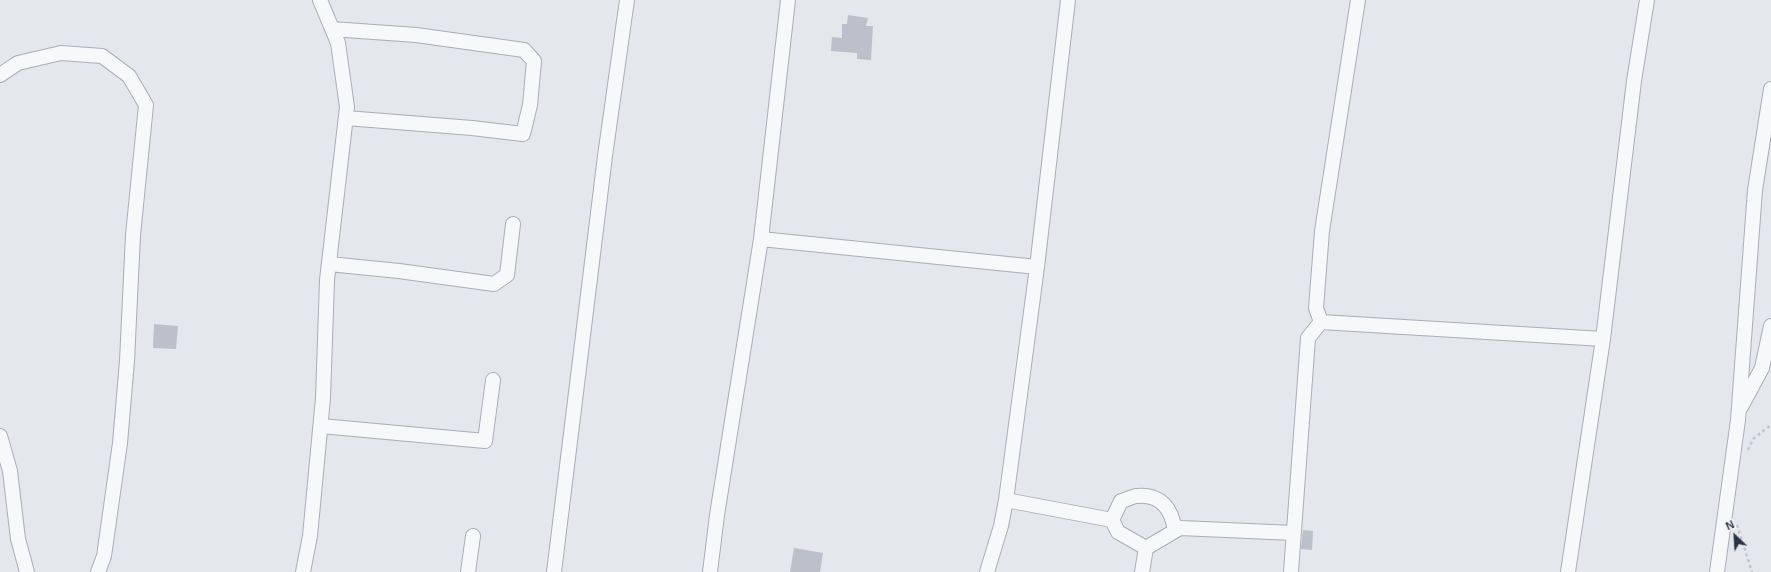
<!DOCTYPE html>
<html>
<head>
<meta charset="utf-8">
<style>
  body { margin:0 }
  #map { position:relative; width:1771px; height:572px; overflow:hidden; background:#e4e7ec; font-family:Helvetica,sans-serif }
  canvas { display:block }
  .north { position:absolute; left:1715px; top:516px; width:40px; height:40px; -webkit-text-stroke:3px #f4f6f9; paint-order:stroke; rotate:335deg; font-size:11px; font-weight:700; line-height:16px; text-align:center; color:#2b3445 }
  .north::after { content:''; display:block; margin:auto; width:14px; height:18px; background:#2b3445; clip-path:polygon(50% 0,100% 100%,50% 72%,0 100%) }
</style>
</head>
<body>
<div id="map">
<canvas width="1771" height="572"></canvas>
<div class="north">N</div>
</div>
<script>
const c = document.querySelector('canvas').getContext('2d');
c.lineJoin = 'round';
function fillPath(path, color) { c.fillStyle = color; c.fill(path, 'evenodd'); }
function strokePath(path, color, width, dash) { c.strokeStyle = color; c.lineWidth = width; c.lineCap = dash ? 'butt' : 'round'; c.setLineDash(dash || []); c.stroke(path); }
const building = new Path2D(`
  M848,15L868,18L866,26H873L871,60L857,59V53L831,51L832,37L842,38V24H847Z
  M154,324L178,326L176,349L153,348Z
  M1303,530L1313,531L1312,550L1301,549Z
  M794,548L823,553L820,572H790Z`);
const path = new Path2D(`
  M1748,450L1753,439L1771,425
  M1737,525L1752,572`);
const minor = new Path2D(`
  M1358,0L1322,231L1316,308L1321,322L1603,339
  M332,29L416,35L524,50L534,61L530,105L523,134L472,128L346,118
  M0,75L18,63L61,53L102,56L129,76L146,105L133,235L127,361L120,443L104,556L98,572
  M761,239L788,0
  M329,264L399,271L494,284L507,275L513,224
  M1037,267L1068,0
  M1741,407L1762,368L1771,326
  M321,426L485,441L493,380
  M0,436L10,471L18,539L27,572
  M1146,548L1118,532L1112,520L1121,501C1126,500 1131,497 1136,496C1161,493 1172,509 1175,531
  M303,572L310,536L323,398L327,280L347,107L338,43L320,0
  M468,572L473,536
  M554,572L605,156L627,0
  M710,572L717,515L761,239L1037,267L1006,500
  M987,572L1001,526L1006,500L1112,520
  M1142,572L1146,548L1180,528L1294,533
  M1291,572L1308,338L1321,322
  M1568,572L1603,339L1634,81L1647,0
  M1717,572L1738,420L1755,190L1771,89`);
fillPath(building, '#bbc0ca');
strokePath(minor, '#a9aeb7', 16);
strokePath(path, '#c2c5cb', 2.5, [3, 3]);
strokePath(minor, '#f7f8fa', 14);
</script>
</body>
</html>
